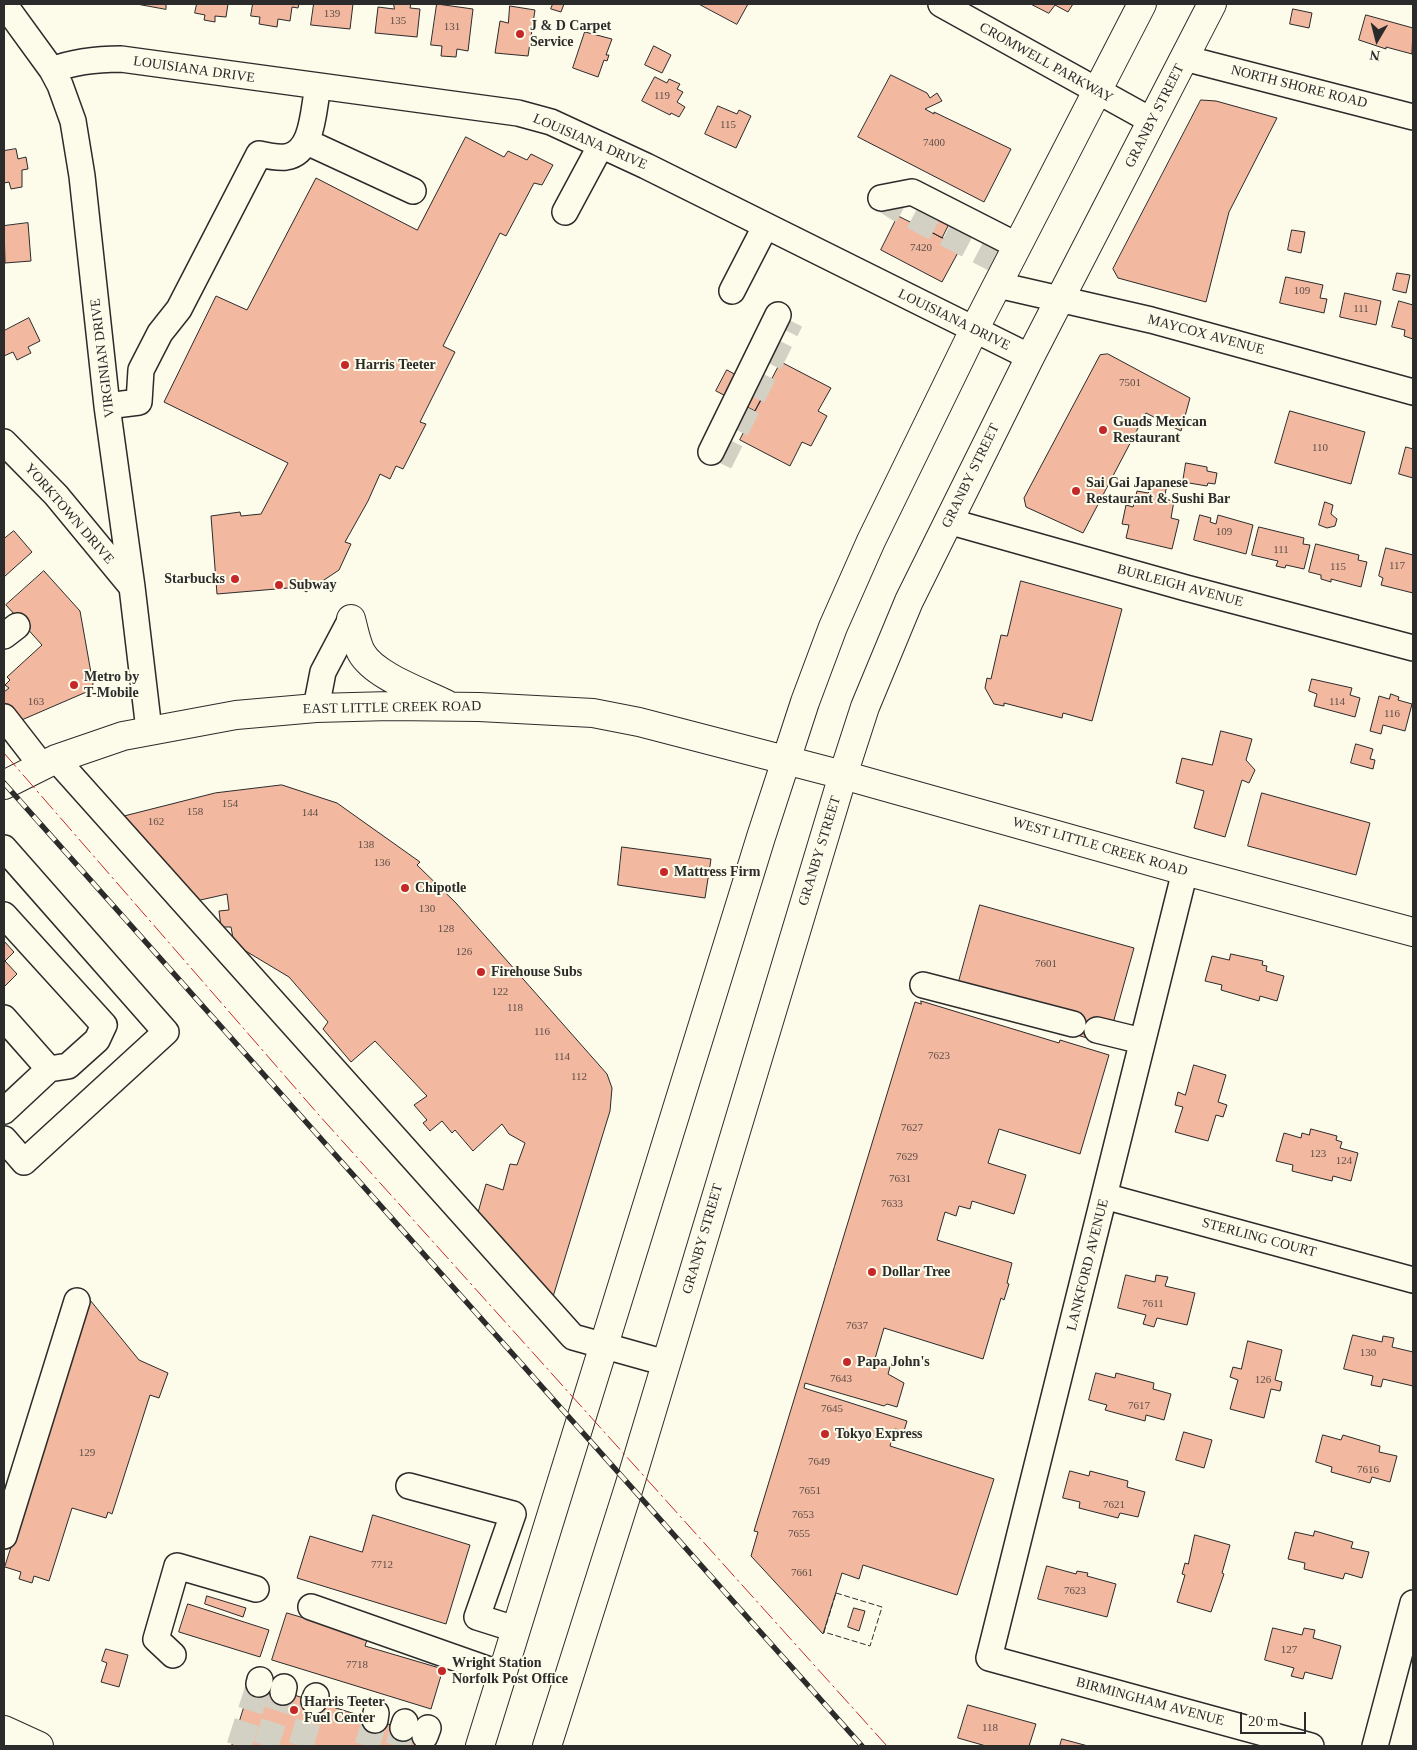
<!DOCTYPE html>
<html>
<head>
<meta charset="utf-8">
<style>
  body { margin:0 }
  #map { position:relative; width:1417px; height:1750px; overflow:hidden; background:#fdfbea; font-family:Georgia,serif }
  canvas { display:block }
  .frame { position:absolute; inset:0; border:5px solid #2b2b2b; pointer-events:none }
  .north { position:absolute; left:1352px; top:15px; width:50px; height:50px; -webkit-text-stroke:4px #fdfbea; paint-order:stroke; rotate:188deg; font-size:14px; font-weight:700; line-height:20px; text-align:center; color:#2b2b2b }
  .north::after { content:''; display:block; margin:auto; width:18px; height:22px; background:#2b2b2b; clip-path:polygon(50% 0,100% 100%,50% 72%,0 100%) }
  .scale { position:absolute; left:1240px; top:1712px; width:66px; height:22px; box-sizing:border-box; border:2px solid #2b2b2b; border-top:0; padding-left:6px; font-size:15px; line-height:18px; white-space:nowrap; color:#2b2b2b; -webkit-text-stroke:4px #fdfbea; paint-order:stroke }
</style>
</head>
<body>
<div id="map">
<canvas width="1417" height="1750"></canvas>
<div class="frame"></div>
<div class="north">N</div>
<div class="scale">20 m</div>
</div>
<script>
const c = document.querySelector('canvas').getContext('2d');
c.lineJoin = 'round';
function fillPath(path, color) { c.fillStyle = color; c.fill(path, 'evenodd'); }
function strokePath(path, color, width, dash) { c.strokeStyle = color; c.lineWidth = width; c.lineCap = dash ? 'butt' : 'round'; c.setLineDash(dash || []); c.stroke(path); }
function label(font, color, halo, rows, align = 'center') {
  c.font = font + ' Georgia,serif'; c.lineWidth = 4; c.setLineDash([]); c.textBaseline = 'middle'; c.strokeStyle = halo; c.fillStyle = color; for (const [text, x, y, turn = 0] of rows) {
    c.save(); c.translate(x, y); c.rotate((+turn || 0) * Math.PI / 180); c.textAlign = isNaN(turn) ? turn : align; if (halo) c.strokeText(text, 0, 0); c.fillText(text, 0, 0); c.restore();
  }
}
const building = new Path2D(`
  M137,4H166V9Z
  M197,4H228L226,17L215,16V22L204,20L205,15L195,13Z
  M253,4H299L298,8L292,7L290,21L278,19L277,27L259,24L260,17L251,16Z
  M314,4H353L350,29L311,25Z
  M394,4H411L410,8L420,9L417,37L375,33L378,7L394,9Z
  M437,4L473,9L468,51L457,49L456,57L441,56L442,46L431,45Z
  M553,4H564L561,12L551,9Z
  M699,4H748L737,24Z
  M1031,4H1073L1068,12L1055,5L1049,13Z
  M510,6L535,10L528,56L495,53L500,21L508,23Z
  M1293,9L1312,13L1309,28L1290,24Z
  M1366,15L1413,28L1412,54L1386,47V49L1359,40Z
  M585,32L612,39L606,55H609L607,61L604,60L598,77L573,68Z
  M654,46L671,55L662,73L645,65Z
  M891,75L927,93L930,98L937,93L942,101L925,109L934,114V112L1011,149L984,202L858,137Z
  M655,77L667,83L669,79L680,84L677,89L683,92L677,102L685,107L679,117L671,113L670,115L642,101Z
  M1201,100L1216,101L1277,118L1229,212L1206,302L1118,278L1113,269Z
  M718,106L737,114L739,110L751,116L736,148L705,134Z
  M466,137L504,157L508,151L527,160L531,154L553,165L542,185L534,183L506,236L500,233L443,346L455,352L420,422L426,424L403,469L396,466L390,479L380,474L368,501L345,542L351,544L339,570L306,592L300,587L217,594L211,516L240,512L241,516L261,514L288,463L164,402L216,296L247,310L316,178L417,230Z
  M16,149L18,159L26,157L28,169L22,170V187L11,189L9,182L4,183V151Z
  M935,212L951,220L942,238L926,229Z
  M898,216L961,247L942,282L881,250Z
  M28,223L31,261L5,263L4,226Z
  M1292,230L1305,232L1301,253L1288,250Z
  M1397,273L1410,275L1406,293L1393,290Z
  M1286,277L1323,285L1320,298L1327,299L1324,313L1280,303Z
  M1345,293L1381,301L1376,325L1340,317Z
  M1399,301L1413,305V339L1404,336L1405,330L1392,327Z
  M29,318L40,341L28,347L31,353L17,360L13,352L4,356V331Z
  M1108,354L1190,398L1181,431L1146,413L1083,533L1026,507L1024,498L1100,355Z
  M781,362L831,388L818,411L827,416L811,446L802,442L790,466L740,440Z
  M727,370L766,391L755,411L716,391Z
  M1290,411L1365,432L1351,484L1275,463Z
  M1406,447L1413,449V478L1399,474Z
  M1186,463L1207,467V471L1217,473L1215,484L1208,483L1207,486L1183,482Z
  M1151,482L1167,485L1164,499L1174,501L1171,518L1179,520L1172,549L1126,538L1129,525L1122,524L1126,505L1133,507L1137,491L1148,493Z
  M1325,502L1333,505L1331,514L1337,519L1335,526L1327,528L1319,525Z
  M1200,515L1211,518L1210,522L1216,524L1218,515L1253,525L1246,554L1194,540Z
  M1259,527L1304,538L1303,544L1310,545L1304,569L1286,565L1285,568L1276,566L1278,561L1252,555Z
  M14,531L32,552L4,577V539Z
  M1316,544L1359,555L1358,560L1367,562L1361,587L1331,579V582L1321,579V575L1309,572Z
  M1386,548L1413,555V593L1381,585L1383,578L1379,576Z
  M44,571L80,611L93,684L91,690L17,722L4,705V692L9,688L5,685L10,680L7,677L42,645L6,605Z
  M1021,581L1122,609L1092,721L1063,713L1062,718L1004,703V706L994,704L985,688L987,678L991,679L1001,635L1007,636Z
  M1312,679L1352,688L1350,695L1360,698L1355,717L1314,706L1317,694L1309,691Z
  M1391,694L1399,697L1398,700L1412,704L1405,731L1383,725L1381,734L1370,731L1379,696L1389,699Z
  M1221,731L1252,739L1246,760L1255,770L1249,783L1242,780L1225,837L1194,828L1204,791L1176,783L1182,758L1212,765Z
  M1356,744L1373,749L1370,759L1375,760L1373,769L1351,763Z
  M282,785L337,803L420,862L417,865L456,903L607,1074L612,1088L610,1111L552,1300L477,1216L486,1184L503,1190L510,1164L517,1165L525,1143L509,1134L502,1124L473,1151L455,1130L452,1133L442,1121L430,1131L423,1123L427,1120L414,1105L427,1096L375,1041L351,1062L323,1029L328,1022L289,977L234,944L231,927H221L219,911L229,910L227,894L196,901L120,817L215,793Z
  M1262,793L1370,823L1356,875L1248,846Z
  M622,847L711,859L705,898L618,885Z
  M980,905L1134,948L1112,1027L1094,1040L1070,1033L958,985Z
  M4,941L14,952L5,961L17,974L4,987Z
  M1231,954L1263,961L1262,965L1267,966L1266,971L1284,976L1277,1001L1260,996L1259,1001L1221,990L1222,985L1205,981L1212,956L1229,960Z
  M921,1001L1059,1043L1060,1040L1109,1055L1080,1154L999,1129L988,1163L1026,1175L1014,1214L972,1201L970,1209L959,1206L956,1216L945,1212L937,1240L1012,1263L1007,1283L1009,1284L1004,1300L1001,1298L983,1359L884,1328L874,1362L890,1367L888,1374L904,1383L897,1407L887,1404L884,1406L805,1383L804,1388L907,1421L904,1431L895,1429L890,1446L994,1479L957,1595L863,1565L859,1579L842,1573L823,1634L751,1556L758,1532L754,1531L915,1002L921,1004Z
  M1194,1065L1226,1075L1218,1102L1227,1105L1223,1117L1216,1115L1208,1141L1175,1132L1183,1107L1175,1105L1178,1092L1185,1095Z
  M1311,1129L1337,1136L1336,1140L1342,1142L1340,1148L1358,1153L1351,1181L1333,1176L1332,1181L1292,1171L1293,1165L1276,1161L1284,1133L1301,1138L1302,1133L1309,1135Z
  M1126,1275L1155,1282L1156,1275L1168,1277L1165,1286L1195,1293L1187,1325L1157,1318L1154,1327L1143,1324L1146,1315L1118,1308Z
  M90,1300L139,1360L168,1373L159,1398L150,1395L112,1514L108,1512L106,1518L72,1508L49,1581L34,1576L32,1583L19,1579L21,1572L5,1567Z
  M1353,1335L1382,1342L1383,1336L1394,1338L1392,1347L1413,1352V1386L1383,1379L1381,1387L1371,1385L1373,1376L1344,1369Z
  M1248,1341L1282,1350L1275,1380L1282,1382L1280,1391L1271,1389L1264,1418L1230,1409L1238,1380L1230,1377L1233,1367L1241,1369Z
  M1096,1373L1115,1378L1116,1373L1154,1383L1153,1389L1171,1394L1164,1420L1146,1415L1145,1421L1105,1410L1107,1405L1089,1400Z
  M1184,1432L1212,1440L1204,1468L1176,1460Z
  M1323,1435L1341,1440L1343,1435L1380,1446L1379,1452L1397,1456L1390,1482L1372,1477L1370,1483L1331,1472L1332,1467L1316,1462Z
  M1070,1471L1089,1476L1090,1471L1128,1481L1127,1487L1145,1492L1138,1517L1120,1513L1118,1518L1079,1508L1080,1502L1063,1498Z
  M373,1515L470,1545L446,1624L297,1578L310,1536L362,1552Z
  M1315,1531L1353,1542L1351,1548L1369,1552L1362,1578L1345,1573L1343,1579L1304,1569L1305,1563L1288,1559L1295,1532L1313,1536Z
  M1195,1535L1230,1545L1222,1573L1224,1574L1211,1612L1177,1602L1185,1575L1182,1574L1185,1563L1188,1564Z
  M1047,1566L1076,1574L1077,1571L1088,1573L1087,1576L1116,1584L1107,1617L1038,1599Z
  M207,1596L246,1608L243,1617L205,1604Z
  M188,1604L269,1630L260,1657L179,1632Z
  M854,1608L865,1611L859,1631L848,1627Z
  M287,1613L368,1637L365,1646L443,1669L431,1709L272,1660Z
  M1273,1628L1302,1635L1304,1628L1315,1630L1313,1638L1341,1646L1332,1679L1305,1672L1303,1679L1291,1676L1294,1668L1265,1660Z
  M106,1649L128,1655L119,1687L101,1682L107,1663L102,1661Z
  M252,1682L433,1738L430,1746H232Z
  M968,1705L1036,1724L1029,1746H986L958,1738Z
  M1062,1739L1088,1746H1060Z`);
const minorTunnel = new Path2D(`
  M881,198L898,209L1007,266
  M720,463L791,321
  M239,1746L259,1684
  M266,1746L283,1692
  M301,1746L314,1701
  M367,1746L375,1720
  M398,1746L403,1728`);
const minor = new Path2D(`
  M4,4L52,70L60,85L73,121L82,176L107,406L132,587L149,730
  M941,4L1152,121
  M1184,58L1413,117
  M52,70C75,61 97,59 121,59L518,113L551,122L646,166L1030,357
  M307,142L413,191
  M881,198L912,192L1018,246
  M565,212L601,145
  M998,285L1151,320L1413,392
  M732,291L765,227
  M107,406L139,402L141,370L160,333L179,309L259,154C268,156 277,158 286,157C314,153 313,108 318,87
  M4,442L56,495L132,587
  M711,452L778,315
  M948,521L1186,588L1413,648
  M4,636L17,626
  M316,708L323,672L351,619
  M4,717L42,766
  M56,759L573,1337L666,1363
  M4,848L166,1032L24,1162L4,1139
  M1185,871L989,1658L1311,1746
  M4,915L104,1025L97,1040L68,1066L49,1069L4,1018
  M923,985L1073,1024
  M1097,1030L1142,1041
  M4,1111L49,1069
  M1104,1196L1413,1280
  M409,1486L513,1514L477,1617L515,1629
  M4,1536L77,1301
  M311,1607L501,1674
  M173,1655L156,1639L177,1566L256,1589
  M259,1684L260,1680
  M283,1692L284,1687
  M314,1701L316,1696
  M375,1720L376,1713
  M403,1728L405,1722
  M425,1736L428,1728
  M1375,1746L1413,1603`);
const major = new Path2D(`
  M351,619C354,630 356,642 361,652C374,676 422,692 446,704
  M4,785L56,759L123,736L236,715L316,708L390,706L479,707L593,713L639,722L843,775L1185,871L1413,932
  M4,1730L39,1746
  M480,1746L761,837L805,702L833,627L871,541L974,330L1142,4
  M547,1746L629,1487L843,775L865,707L909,601L1030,357L1212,4`);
const rail = new Path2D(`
  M4,783L862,1746`);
const fence = new Path2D(`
  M836,1593L882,1607L870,1646L824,1632Z`);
const power = new Path2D(`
  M4,753L318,1114L887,1746`);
const markers = [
  [520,34,5,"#c62828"],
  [345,365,5,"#c62828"],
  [1103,430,5,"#c62828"],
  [1076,491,5,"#c62828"],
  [235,579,5,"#c62828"],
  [279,585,5,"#c62828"],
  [74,685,5,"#c62828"],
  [664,872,5,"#c62828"],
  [405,888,5,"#c62828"],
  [481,972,5,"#c62828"],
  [872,1272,5,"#c62828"],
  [847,1362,5,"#c62828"],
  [825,1434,5,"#c62828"],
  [442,1671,5,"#c62828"],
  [294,1710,5,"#c62828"]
];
const numberNames = [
  ["139",332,14],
  ["135",398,21],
  ["131",452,27],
  ["119",662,96],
  ["115",728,125],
  ["7400",934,143],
  ["7420",921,248],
  ["109",1302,291],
  ["111",1361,309],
  ["7501",1130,383],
  ["110",1320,448],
  ["109",1224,532],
  ["111",1281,550],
  ["117",1397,566],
  ["115",1338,567],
  ["163",36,702],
  ["114",1337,702],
  ["116",1392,714],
  ["154",230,804],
  ["158",195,812],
  ["144",310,813],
  ["162",156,822],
  ["138",366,845],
  ["136",382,863],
  ["130",427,909],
  ["128",446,929],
  ["126",464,952],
  ["7601",1046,964],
  ["122",500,992],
  ["118",515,1008],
  ["116",542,1032],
  ["7623",939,1056],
  ["114",562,1057],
  ["112",579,1077],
  ["7627",912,1128],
  ["123",1318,1154],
  ["7629",907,1157],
  ["124",1344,1161],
  ["7631",900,1179],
  ["7633",892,1204],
  ["7611",1153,1304],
  ["7637",857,1326],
  ["130",1368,1353],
  ["7643",841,1379],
  ["126",1263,1380],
  ["7617",1139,1406],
  ["7645",832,1409],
  ["129",87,1453],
  ["7649",819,1462],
  ["7616",1368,1470],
  ["7651",810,1491],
  ["7621",1114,1505],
  ["7653",803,1515],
  ["7655",799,1534],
  ["7712",382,1565],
  ["7661",802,1573],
  ["7623",1075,1591],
  ["127",1289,1650],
  ["7718",357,1665],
  ["118",990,1728]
];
const poiNames = [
  ["J & D Carpet",530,26],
  ["Service",530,42],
  ["Harris Teeter",355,365],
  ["Guads Mexican",1113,422],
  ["Restaurant",1113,438],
  ["Sai Gai Japanese",1086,483],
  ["Restaurant & Sushi Bar",1086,499],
  ["Starbucks",225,579,"right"],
  ["Subway",289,585],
  ["Metro by",84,677],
  ["T-Mobile",84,693],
  ["Mattress Firm",674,872],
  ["Chipotle",415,888],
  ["Firehouse Subs",491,972],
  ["Dollar Tree",882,1272],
  ["Papa John's",857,1362],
  ["Tokyo Express",835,1434],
  ["Wright Station",452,1663],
  ["Norfolk Post Office",452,1679],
  ["Harris Teeter",304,1702],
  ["Fuel Center",304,1718]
];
const streetNames = [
  ["CROMWELL PARKWAY",1046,63,29],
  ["LOUISIANA DRIVE",194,70,8],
  ["NORTH SHORE ROAD",1299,87,14],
  ["GRANBY STREET",1155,116,-63],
  ["LOUISIANA DRIVE",590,142,23],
  ["LOUISIANA DRIVE",954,320,26],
  ["MAYCOX AVENUE",1206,335,15],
  ["VIRGINIAN DRIVE",103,358,-97],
  ["GRANBY STREET",971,476,-64],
  ["YORKTOWN DRIVE",69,514,49],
  ["BURLEIGH AVENUE",1180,586,15],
  ["EAST LITTLE CREEK ROAD",392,708,-1],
  ["WEST LITTLE CREEK ROAD",1100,847,16],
  ["GRANBY STREET",820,851,-73],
  ["STERLING COURT",1259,1238,15],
  ["GRANBY STREET",703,1239,-74],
  ["LANKFORD AVENUE",1088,1265,-76],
  ["BIRMINGHAM AVENUE",1150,1702,15]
];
fillPath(building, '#f2b8a0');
strokePath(building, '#2b2b2b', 1);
strokePath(minorTunnel, '#d3d1c4', 25, [25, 12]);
strokePath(minor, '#2b2b2b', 28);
strokePath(major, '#2b2b2b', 30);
strokePath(minor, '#fdfbea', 25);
strokePath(major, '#fdfbea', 28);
strokePath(rail, '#2b2b2b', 5.5);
strokePath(rail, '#fdfbea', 4, [11]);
strokePath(fence, '#2b2b2b', 1, [6, 2.5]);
strokePath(power, '#c62828', 1, [18, 4, 2.5, 4]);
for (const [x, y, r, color] of markers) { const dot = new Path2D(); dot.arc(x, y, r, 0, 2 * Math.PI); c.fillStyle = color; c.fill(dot); strokePath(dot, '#fdfbea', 2); }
label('11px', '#5d4e48', null, numberNames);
label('bold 14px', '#2b2b2b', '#fdfbea', poiNames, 'left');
label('14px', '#2b2b2b', '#fdfbea', streetNames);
</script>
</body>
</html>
